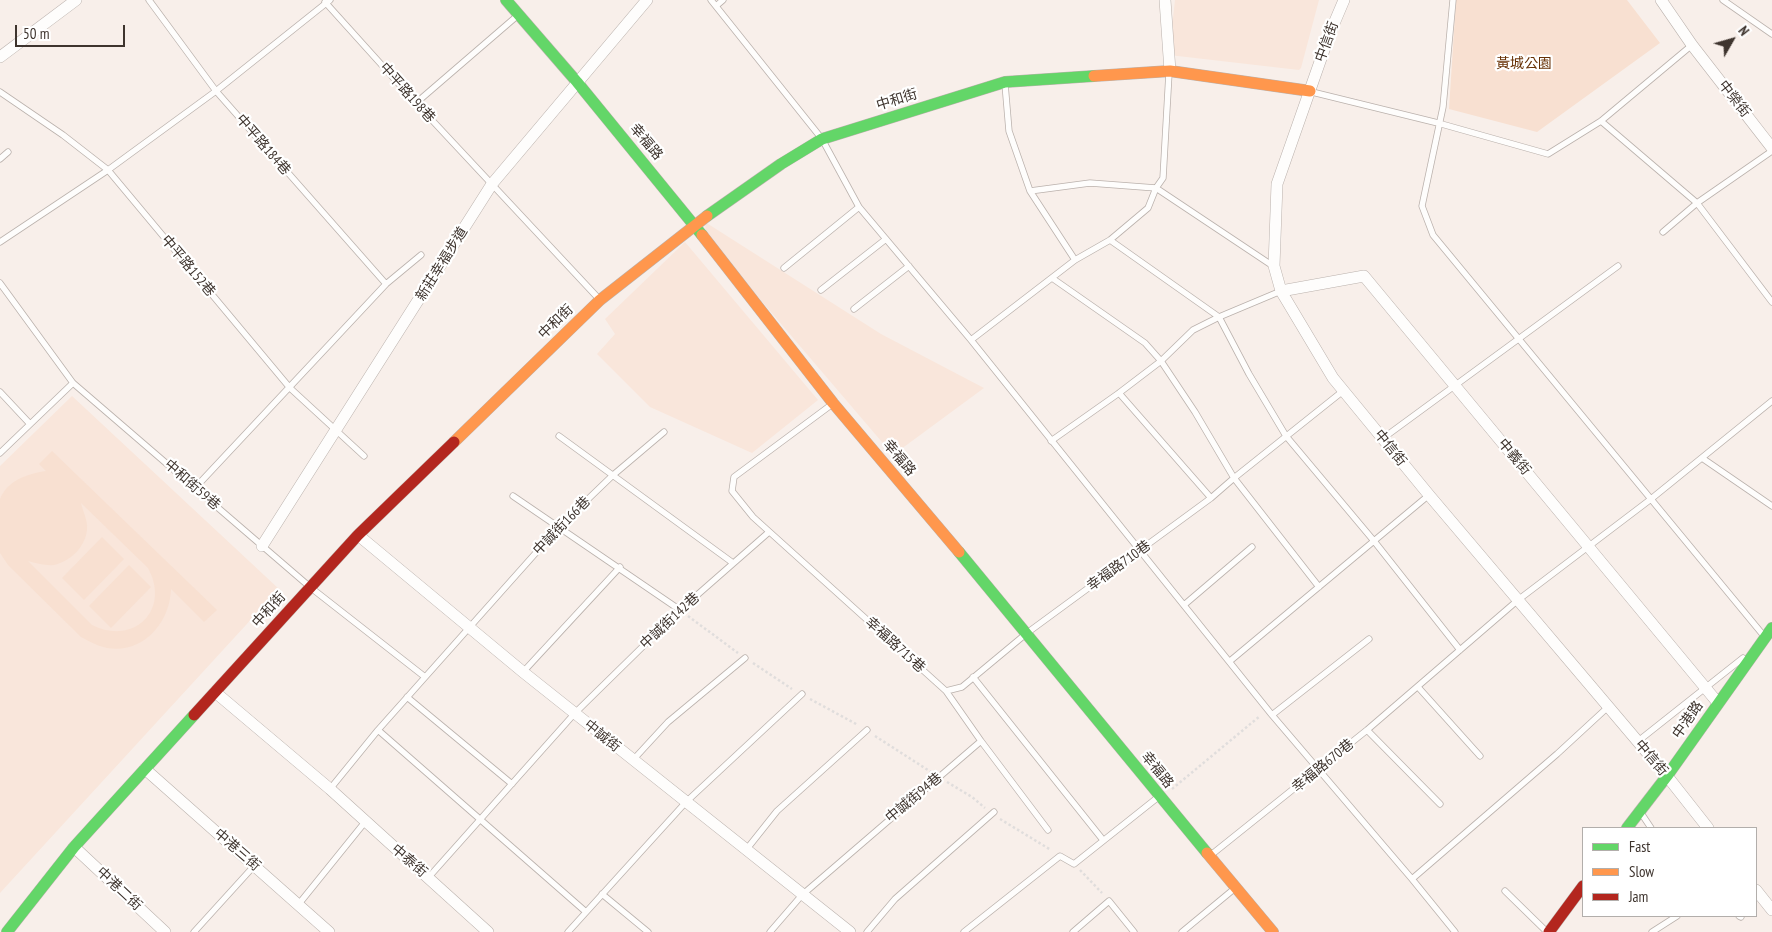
<!DOCTYPE html>
<html>
<head>
<meta charset="utf-8">
<style>
  body { margin:0 }
  #map { position:relative; width:1772px; height:932px; overflow:hidden; background:#f8efea; font-family:"PT Sans Narrow",sans-serif }
  canvas { display:block }
  .legend { position:absolute; left:1582px; top:827px; width:175px; height:90px; box-sizing:border-box; background:#fff; border:1px solid #b2aeab; margin:0; padding:6px 9px; list-style:none; font-size:15px; color:#3e342e }
  .legend li { display:flex; align-items:center; gap:10px; height:25px }
  .legend b { width:25px; border:1px solid #b2aeab }
  .north { position:absolute; left:1707px; top:15px; width:50px; height:50px; -webkit-text-stroke:4px #fff; paint-order:stroke; rotate:52deg; font-size:14px; font-weight:700; line-height:20px; text-align:center; color:#3e342e }
  .north::after { content:''; display:block; margin:auto; width:18px; height:22px; background:#3e342e; clip-path:polygon(50% 0,100% 100%,50% 72%,0 100%) }
  .scale { position:absolute; left:15px; top:25px; width:110px; height:22px; box-sizing:border-box; border:2px solid #3e342e; border-top:0; padding-left:6px; font-size:15px; line-height:18px; white-space:nowrap; color:#3e342e; -webkit-text-stroke:4px #fff; paint-order:stroke }
</style>
</head>
<body>
<div id="map">
<canvas width="1772" height="932"></canvas>
<ul class="legend">
<li><b style="height:6px;background:#63d668"></b>Fast</li>
<li><b style="height:6px;background:#ff974d"></b>Slow</li>
<li><b style="height:6px;background:#b3261e"></b>Jam</li>
</ul>
<div class="north">N</div>
<div class="scale">50 m</div>
</div>
<script>
const c = document.querySelector('canvas').getContext('2d');
c.lineJoin = 'round';
function fillPath(path, color) { c.fillStyle = color; c.fill(path, 'evenodd'); }
function strokePath(path, color, width, dash) { c.strokeStyle = color; c.lineWidth = width; c.lineCap = dash ? 'butt' : 'round'; c.setLineDash(dash || []); c.stroke(path); }
function label(font, color, halo, rows, align = 'center') {
  c.font = font + ' "PT Sans Narrow","Noto Sans TC",sans-serif'; c.lineWidth = 4.5; c.setLineDash([]); c.textBaseline = 'middle'; c.strokeStyle = halo; c.fillStyle = color; for (const [text, x, y, turn = 0] of rows) {
    c.save(); c.translate(x, y); c.rotate((+turn || 0) * Math.PI / 180); c.textAlign = isNaN(turn) ? turn : align; if (halo) c.strokeText(text, 0, 0); c.fillText(text, 0, 0); c.restore();
  }
}
const built = new Path2D(`
  M1175,0H1319L1301,68L1299,70L1169,55Z
  M705,222L881,334L984,388L893,455L706,236Z
  M685,242L818,400L752,453L650,407L597,354L615,334L605,319Z
  M72,396L279,589L0,893V466Z`);
const green = new Path2D(`
  M1456,0H1627L1660,43L1537,132L1449,109Z
  M52,451L217,610L204,622L171,589C170,623 143,654 107,648C97,646 89,641 81,637L8,565L0,553V499C8,480 27,474 46,471L39,464ZM81,503L148,568C171,610 134,646 92,625L28,561C36,563 45,566 54,565C71,561 85,547 87,530C88,520 83,512 81,503Z
  M102,537L124,559L84,600L62,578Z
  M129,565L151,587L111,628L89,606Z`);
const path = new Path2D(`
  M688,616L738,653
  M753,663L792,689
  M810,699L858,725
  M875,736L931,772
  M947,782L972,797L985,808
  M1172,789L1260,716
  M1000,819L1051,850
  M1080,870L1102,893`);
const lane = new Path2D(`
  M149,0L216,91L386,284
  M711,0L822,139L859,207L971,340L1272,715L1412,879L1455,932
  M1453,0L1443,107L1422,206L1433,235L1764,636
  M1723,0L1772,34
  M325,2L416,103L600,300
  M716,6L723,0
  M1005,84L1009,131L1030,191L1075,260
  M0,92L63,135L108,170L290,388L364,456
  M1312,92L1438,123L1548,154L1601,121L1692,45
  M416,103L517,16
  M1601,121L1697,203L1772,302
  M0,159L8,152
  M1030,191L1090,183L1156,188L1273,266
  M1663,232L1697,203L1772,151
  M1110,240L1219,317L1249,374L1286,436L1374,541L1460,650
  M0,242L108,170L216,91L330,0
  M784,268L859,207
  M1052,278L1145,343L1161,361L1195,412L1234,478L1319,587
  M0,283L73,383L310,587L425,677
  M821,290L886,239
  M854,309L909,266
  M971,340L1075,260L1110,240L1148,208L1156,188L1163,178L1169,73
  M0,392L30,424
  M1119,393L1211,498
  M831,405L734,477L732,491L753,517L946,691L962,687L1027,633L1211,498L1234,478L1343,391
  M559,436L733,563
  M1382,439L1618,266
  M1051,441L1119,393L1161,361L1193,330L1219,317L1281,291
  M0,453L73,383
  M1702,458L1772,506
  M195,488L386,284L421,255
  M513,496L680,610
  M1184,605L1252,547
  M1230,661L1429,495
  M523,672L620,567
  M973,677L1103,840
  M1418,687L1480,756
  M407,697L512,784
  M1272,715L1369,639
  M378,730L586,912
  M1367,730L1440,804
  M981,741L1048,830
  M1637,742L1743,658
  M633,760L668,722L745,658
  M330,789L378,730L558,528L612,476L664,432
  M1641,813L1651,828
  M746,850L777,811L867,730
  M1211,855L1367,730L1518,600L1651,499L1772,401
  M428,878L575,713L680,610L769,532
  M1412,879L1557,754L1608,707
  M1505,891L1547,932
  M602,894L648,932
  M298,905L365,822
  M1739,916L1741,917
  M194,932L254,866
  M568,932L686,802L802,694
  M770,932L802,895L981,741L946,691
  M867,932L895,899L994,812
  M964,932L1060,856L1074,864L1157,798
  M1073,932L1109,901L1134,932
  M1182,932L1234,889
  M1652,932L1677,916`);
const street = new Path2D(`
  M1165,0L1170,71
  M1344,0L1330,33L1277,184L1274,266L1281,291L1333,378L1429,495L1667,776L1708,828
  M1661,0L1692,45L1772,148
  M0,57L76,0
  M1281,291L1364,276L1718,703
  M358,535L523,672L850,932
  M262,546L492,184L647,0
  M215,692L330,789L488,932
  M145,769L329,932
  M74,847L165,932
  M1756,890L1772,910`);
const fast = new Path2D(`
  M506,0L577,82L702,235
  M707,216L781,164L822,139L1005,82L1094,76
  M959,552L1207,853
  M1627,828L1667,776L1772,628
  M7,932L74,847L194,715`);
const slow = new Path2D(`
  M1094,76L1170,71L1310,91
  M702,235L833,403L959,552
  M454,442L600,300L707,216
  M1207,853L1273,932`);
const jam = new Path2D(`
  M194,715L358,535L454,442
  M1549,932L1583,886`);
const streetNames = [
  ["中信街",1327,42,-70],
  ["中平路198巷",407,93,48],
  ["中榮街",1734,99,52],
  ["中和街",897,100,-17],
  ["幸福路",646,142,50],
  ["中平路184巷",263,145,49],
  ["新莊幸福步道",442,264,-58],
  ["中平路152巷",188,266,50],
  ["中和街",556,322,-44],
  ["中信街",1390,448,51],
  ["中義街",1514,457,50],
  ["幸福路",899,458,50],
  ["中和街59巷",192,485,41],
  ["中誠街166巷",562,526,-46],
  ["幸福路710巷",1119,566,-36],
  ["中和街",269,610,-48],
  ["中誠街142巷",670,621,-43],
  ["幸福路715巷",895,645,42],
  ["中港路",1688,720,-55],
  ["中誠街",602,736,39],
  ["中信街",1651,758,49],
  ["幸福路670巷",1323,766,-39],
  ["幸福路",1157,770,51],
  ["中誠街94巷",914,798,-40],
  ["中港三街",237,850,41],
  ["中泰街",409,861,41],
  ["中港二街",119,889,43]
];
const parkNames = [
  ["黃城公園",1524,64]
];
fillPath(built, '#f9e6db');
fillPath(green, '#f8e0d1');
strokePath(lane, '#bab1ac', 7);
strokePath(street, '#bab1ac', 12);
strokePath(fast, '#bab1ac', 12);
strokePath(slow, '#bab1ac', 12);
strokePath(jam, '#bab1ac', 12);
strokePath(path, '#e0dddc', 2.5, [2.5, 2.5]);
strokePath(lane, '#fefdfc', 5.5);
strokePath(street, '#fefdfc', 11);
strokePath(fast, '#63d668', 11);
strokePath(slow, '#ff974d', 11);
strokePath(jam, '#b3261e', 11);
label('14px', '#3e342e', '#fff', streetNames);
label('14px', '#673105', '#fff', parkNames);
</script>
</body>
</html>
